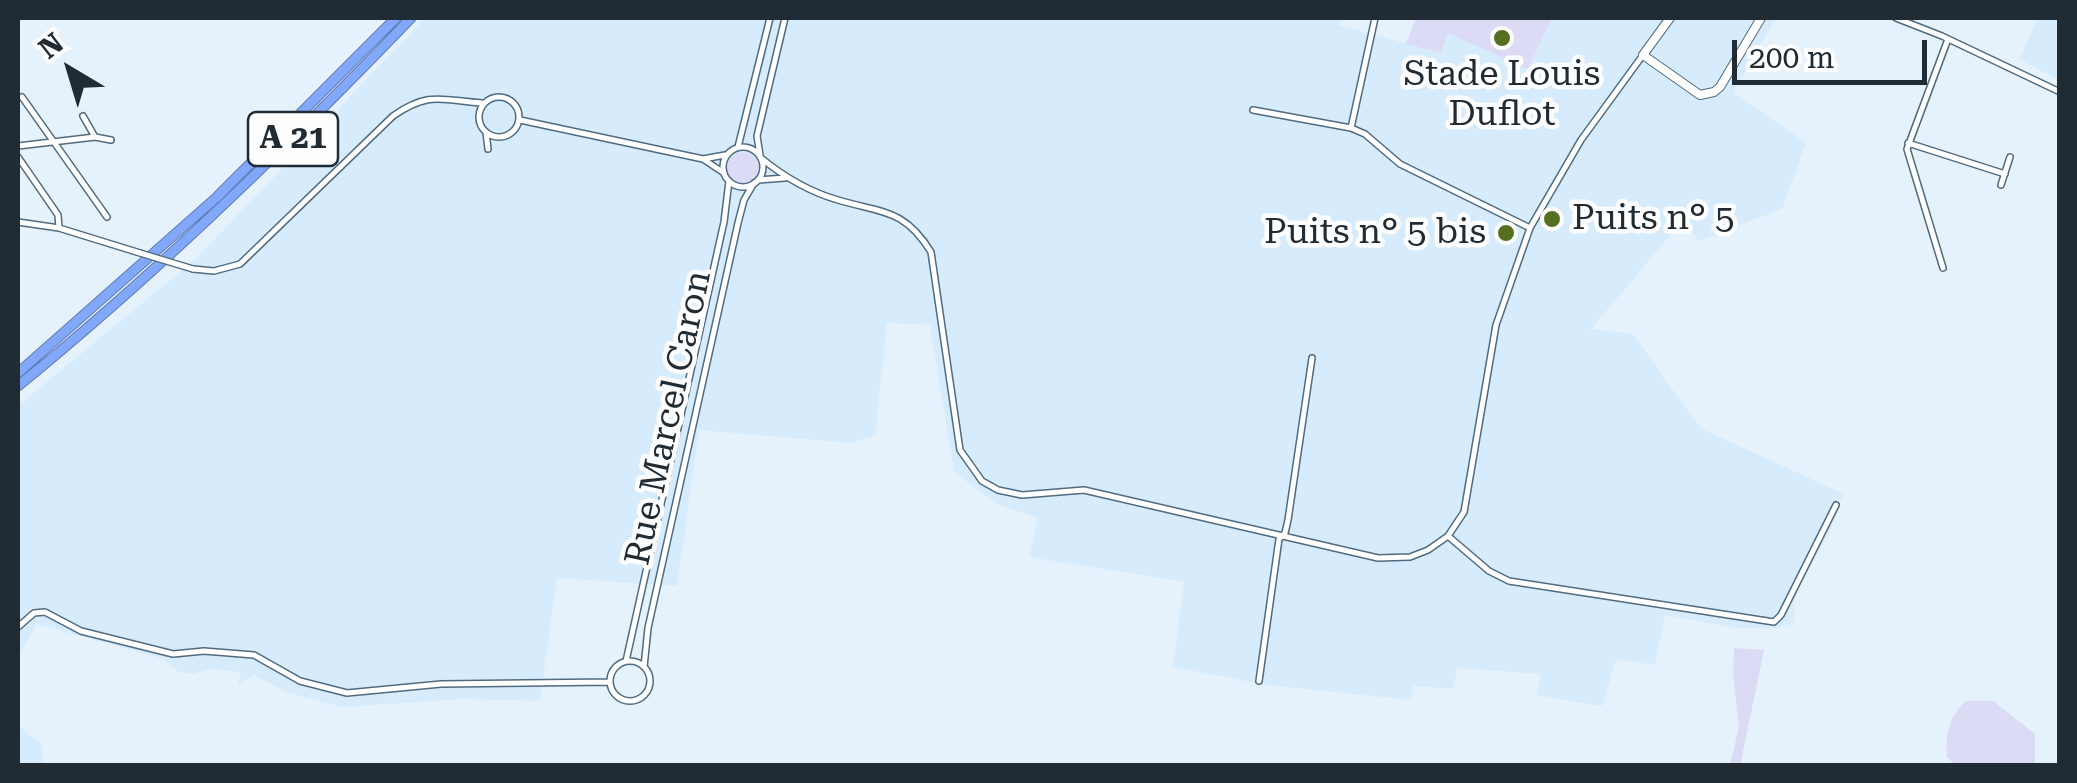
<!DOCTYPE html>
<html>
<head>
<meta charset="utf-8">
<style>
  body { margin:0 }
  #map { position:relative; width:2077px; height:783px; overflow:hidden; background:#e5f1fb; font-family:"Roboto Serif",serif }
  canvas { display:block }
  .frame { position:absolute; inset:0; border:20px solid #202b34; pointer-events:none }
  .north { position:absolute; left:20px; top:20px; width:100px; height:100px; -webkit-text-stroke:8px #fdfdfd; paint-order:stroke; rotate:322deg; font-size:28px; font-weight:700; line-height:40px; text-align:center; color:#202b34 }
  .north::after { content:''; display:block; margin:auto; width:35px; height:45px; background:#202b34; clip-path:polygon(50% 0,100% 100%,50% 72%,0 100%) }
  .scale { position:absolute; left:1732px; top:40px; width:195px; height:45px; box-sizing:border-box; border:5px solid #202b34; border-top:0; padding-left:12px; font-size:30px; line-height:35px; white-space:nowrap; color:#202b34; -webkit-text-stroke:8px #fdfdfd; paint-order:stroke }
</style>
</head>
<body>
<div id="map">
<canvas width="2077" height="783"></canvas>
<div class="frame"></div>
<div class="north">N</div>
<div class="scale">200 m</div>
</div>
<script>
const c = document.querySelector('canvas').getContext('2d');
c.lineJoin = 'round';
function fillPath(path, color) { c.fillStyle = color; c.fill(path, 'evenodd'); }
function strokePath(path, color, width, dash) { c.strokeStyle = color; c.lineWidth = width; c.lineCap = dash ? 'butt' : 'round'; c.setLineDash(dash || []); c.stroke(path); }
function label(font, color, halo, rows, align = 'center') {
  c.font = font + ' "Roboto Serif",serif'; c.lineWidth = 9; c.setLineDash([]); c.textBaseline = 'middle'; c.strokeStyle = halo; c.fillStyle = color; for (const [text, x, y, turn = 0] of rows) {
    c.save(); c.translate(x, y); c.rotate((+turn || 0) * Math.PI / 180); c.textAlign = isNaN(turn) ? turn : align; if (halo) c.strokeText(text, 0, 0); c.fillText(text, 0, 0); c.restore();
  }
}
const built = new Path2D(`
  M425,18H1341L1339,25L1440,53L1448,32L1528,69L1552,18H1776L1733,92L1806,143L1782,209L1699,241L1682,221L1591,329L1633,334L1700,428L1844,494L1830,531L1797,591L1794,602V623L1775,628H1736L1665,615L1655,665L1616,659L1602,706L1537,696L1540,674L1457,668L1453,689L1413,686L1411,700L1267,685L1173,667L1184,582L1029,557L1038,518L997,504L954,472L930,325L887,323L875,436L851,443L699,430L677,586L557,578L540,701L463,699L342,707L286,692L254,675L237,686L241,672L210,669L193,674L177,671L161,658L37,624L18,656V406L199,256Z
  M2038,18L2059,19V80L2019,59Z
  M18,724L42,746L43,765H18Z`);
const green = new Path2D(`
  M1416,18H1552L1528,69L1448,33L1441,53L1406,44Z
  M727 168a16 16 0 1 1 32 0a16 16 0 1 1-32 0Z
  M1734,648L1764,650L1740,766L1730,765L1739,727L1733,674Z
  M1966,701H1993L2035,734V765H1955L1947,757C1946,736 1948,716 1966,701Z`);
const street = new Path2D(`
  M1896,18L1942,36L2060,92
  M479 117a20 20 0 1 1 40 0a20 20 0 1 1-40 0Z
  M22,97L107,217
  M1253,110L1351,128L1365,134L1400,164L1530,228
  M83,116L95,137
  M520,120L703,159L724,173
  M1351,128L1375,18
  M486,132L488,149
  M1908,143L2005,174
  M18,146L95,137L111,140
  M723 167a20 20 0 1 1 40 0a20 20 0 1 1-40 0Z
  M738,147L770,18
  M760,155L757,136L785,18
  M18,157L58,215L59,228
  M761,158C783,176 810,192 838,200C881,213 904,208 931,252L960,450L982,481L998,490L1022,495L1084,490L1378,558L1410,557L1428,550L1448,536L1464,512L1496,325L1530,228L1581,140L1643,55
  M703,159L725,155
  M758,180L785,178
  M2001,185L2010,157
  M18,222L59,228L140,253
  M1943,268L1907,149L1948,39
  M193,269L214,271L240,264L393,116C429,91 441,100 482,103
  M1448,536L1489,571L1509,581L1774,622L1781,615L1836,505
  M18,627L34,613L45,612L81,631L173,654L204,651L254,655L300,681L347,693L441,684L610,682
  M610 681a20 20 0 1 1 40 0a20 20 0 1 1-40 0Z
  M626,661L724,222L729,181
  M644,667L648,628L738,223L744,200L754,183
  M1259,681L1279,539L1285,533L1288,520L1312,358`);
const secondary = new Path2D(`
  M1670,18L1643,55L1700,95L1714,92L1720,87L1761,18`);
const highway = new Path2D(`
  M18,373L217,197L396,18
  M18,386C157,273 287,147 411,18`);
const streetBridge = new Path2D(`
  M140,253L193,269`);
const markers = [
  [1502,38,10,"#556f21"],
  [1552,219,10,"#556f21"],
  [1506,233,10,"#556f21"]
];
const shields = [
  [293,139,90]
];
const shieldNames = [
  ["A 21",293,139]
];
const poiNames = [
  ["Stade Louis",1502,75],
  ["Duflot",1502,115],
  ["Puits n° 5",1572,219,"left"],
  ["Puits n° 5 bis",1486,233,"right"]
];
const streetNames = [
  ["Rue Marcel Caron",669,418,-78]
];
fillPath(built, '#d6ecfd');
fillPath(green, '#dcdbf5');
strokePath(street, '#506b7f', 8);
strokePath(secondary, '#506b7f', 10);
strokePath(highway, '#607cb5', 11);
strokePath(street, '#fff', 5);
strokePath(secondary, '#fff', 8);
strokePath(highway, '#82a8fb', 9);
strokePath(streetBridge, '#506b7f', 8, []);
strokePath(streetBridge, '#fff', 5);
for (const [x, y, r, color] of markers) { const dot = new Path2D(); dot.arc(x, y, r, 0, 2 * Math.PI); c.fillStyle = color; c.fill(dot); strokePath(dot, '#fdfdfd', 4); }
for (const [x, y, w] of shields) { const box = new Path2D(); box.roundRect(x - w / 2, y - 27, w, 54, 8); c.fillStyle = '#fdfdfd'; c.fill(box); strokePath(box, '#202b34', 2.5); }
label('bold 32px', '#202b34', null, shieldNames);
label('35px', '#202b34', '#fdfdfd', poiNames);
label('35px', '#202b34', '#fdfdfd', streetNames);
</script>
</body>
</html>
